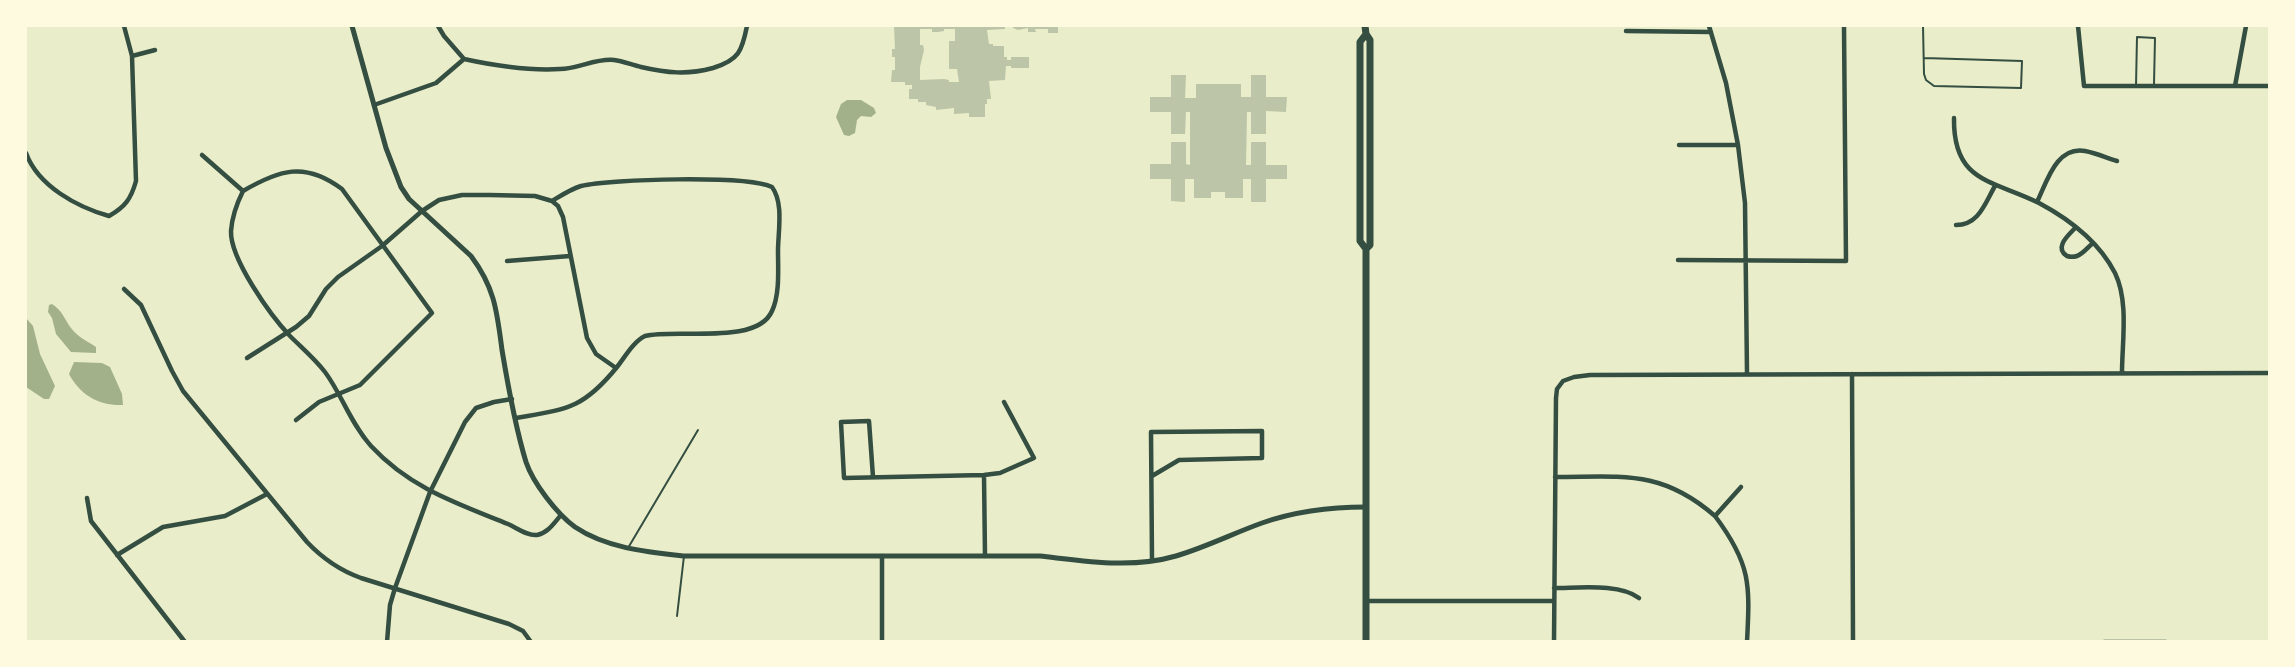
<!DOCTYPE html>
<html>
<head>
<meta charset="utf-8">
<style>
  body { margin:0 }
  #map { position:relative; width:2295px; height:667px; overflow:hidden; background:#e9edc9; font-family:Literata,serif }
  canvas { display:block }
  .frame { position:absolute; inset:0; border:27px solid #fefae0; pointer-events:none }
</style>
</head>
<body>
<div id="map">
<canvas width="2295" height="667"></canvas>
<div class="frame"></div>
</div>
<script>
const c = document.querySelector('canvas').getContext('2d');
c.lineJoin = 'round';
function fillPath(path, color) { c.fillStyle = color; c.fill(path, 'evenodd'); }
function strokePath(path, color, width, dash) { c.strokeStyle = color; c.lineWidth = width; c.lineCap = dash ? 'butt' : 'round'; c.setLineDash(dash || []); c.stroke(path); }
const water = new Path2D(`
  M847,100H861L874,108L876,113L871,117L861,116L857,120L855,133L849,136L844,135L836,117L841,104Z
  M52,304C62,310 65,320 71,328C78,337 87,341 96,347V353L71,352L56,334L52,318L48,312L49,305Z
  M26,318L33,326L40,354L55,386L49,399H44L26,387Z
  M74,362L102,363L110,367L122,394L123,405C99,406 80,395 69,374Z`);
const building = new Path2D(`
  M894,26H1005V29L987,30L989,44H993V46H1004V57H1007V60H1011V57H1029V68H1011V66H1006L1005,80L989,81L991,99H987V104H985V117H969V113L954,114V108L936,110V107L926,105V102H918V99H909V89H912V85H905V82H891L892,70H895V57H892V49H895ZM920,29H932V32H938L944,31V29H955V41H949V69H957L959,82H949V80L944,79L920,80V67L924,50L923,45H920Z
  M1013,26H1058V33H1048V29H1035L1036,32H1028V28L1018,30L1013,28Z
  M1171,75H1186L1185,98H1196V84H1241V97H1251V75H1266V97H1287L1286,112L1266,111V134H1251V112H1247L1246,165H1251V142H1266V165H1287V179H1266V202H1251V179H1243V198H1225V192H1211V198H1194V179H1185V202L1171,201V179H1150V164H1171V142H1186V164L1190,165V112H1186L1185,134H1171V112H1150V97H1171Z`);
const service = new Path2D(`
  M1923,26L1924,74L1926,80L1934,86L2021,88L2022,61L1924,58
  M2136,86L2137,37L2155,38L2154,84
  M628,548L698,430
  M677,616L684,556`);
const minor = new Path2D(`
  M438,26L444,36L464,59
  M1709,26L1726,83L1738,145L1745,203L1747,373
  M2078,26L2084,86H2270
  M1626,31L1711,32
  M132,56L155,50
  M2235,86L2246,26
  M374,105L436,83L464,59C496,66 527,71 560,69C578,69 596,58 614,60C623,61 632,65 641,67C667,73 687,75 713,68C739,60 742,51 747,26
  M1954,118C1953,183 1993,180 2039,203C2069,219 2099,242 2115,273C2129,302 2122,342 2122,373
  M1679,145H1738
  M26,153C38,186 77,207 109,216C125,207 131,199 136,181L132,56L124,26
  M202,155L243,191
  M243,191C237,203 232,217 231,231C230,259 271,316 290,336C302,348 315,359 325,372C342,395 351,424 371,446C410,488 456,503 508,524C517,528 527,536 537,535C548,533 554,523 561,515
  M243,191C279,170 305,161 342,189L432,313L360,385L319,402L296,420
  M552,201L558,206L563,217L587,338L596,354L616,368
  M2037,202C2047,182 2056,146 2085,151C2096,153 2107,158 2117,161
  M1956,225C1979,225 1985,203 1995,186
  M2076,227C2070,234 2053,247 2067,256C2070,257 2074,257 2077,256C2083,254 2088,247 2093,243
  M1678,260L1846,261L1844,26
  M507,261L570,256
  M124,289L141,305L172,371L183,391L307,542C323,559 339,570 361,578L509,624L523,631L531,642
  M247,358L296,327L309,316L326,289L338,277L382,246L422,211L439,200L462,195H490L535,196L552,201C562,195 571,189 581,186C611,179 746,175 772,187C784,203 778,232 778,251C778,269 780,294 772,311C757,346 676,328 645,336C633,342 625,357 617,367C583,409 567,409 516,418
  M1852,374L1853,642
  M984,475L985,556
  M1152,476L1179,460L1262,458V431L1151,432L1152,560
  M873,477L869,421L841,422L844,478C891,477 937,476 984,475L1000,473L1034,458L1004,402
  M1555,477C1622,477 1661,469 1715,516
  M1741,487L1715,516C1751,564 1750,584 1747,642
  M87,498L91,521L185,642
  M117,555L163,527L225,516L267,494
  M882,556V642
  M1554,588C1578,588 1620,583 1639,598
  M1366,601H1554
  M387,642L390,605L395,588L430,492L465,422L476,408L494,402L512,399
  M1554,642L1556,398L1557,389L1563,381L1574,377L1590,375L2270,373
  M2104,642H2166`);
const tertiary = new Path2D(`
  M352,26L386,148L401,187L409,199L471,256C495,288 497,312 502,350C508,386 515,426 526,462C533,483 557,514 575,527C606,548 647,552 684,556H1040C1085,561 1131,569 1176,556C1206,547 1234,533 1262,523C1296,511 1330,507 1366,507`);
const primary = new Path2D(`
  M1365,26L1366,34L1370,40V245L1366,249V642
  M1366,34L1360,42V241L1366,249`);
fillPath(water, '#a3b18a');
fillPath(building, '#bcc5a7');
strokePath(service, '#344e41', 2);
strokePath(minor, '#344e41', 4.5);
strokePath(tertiary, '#344e41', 5);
strokePath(primary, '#344e41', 7);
</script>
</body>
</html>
